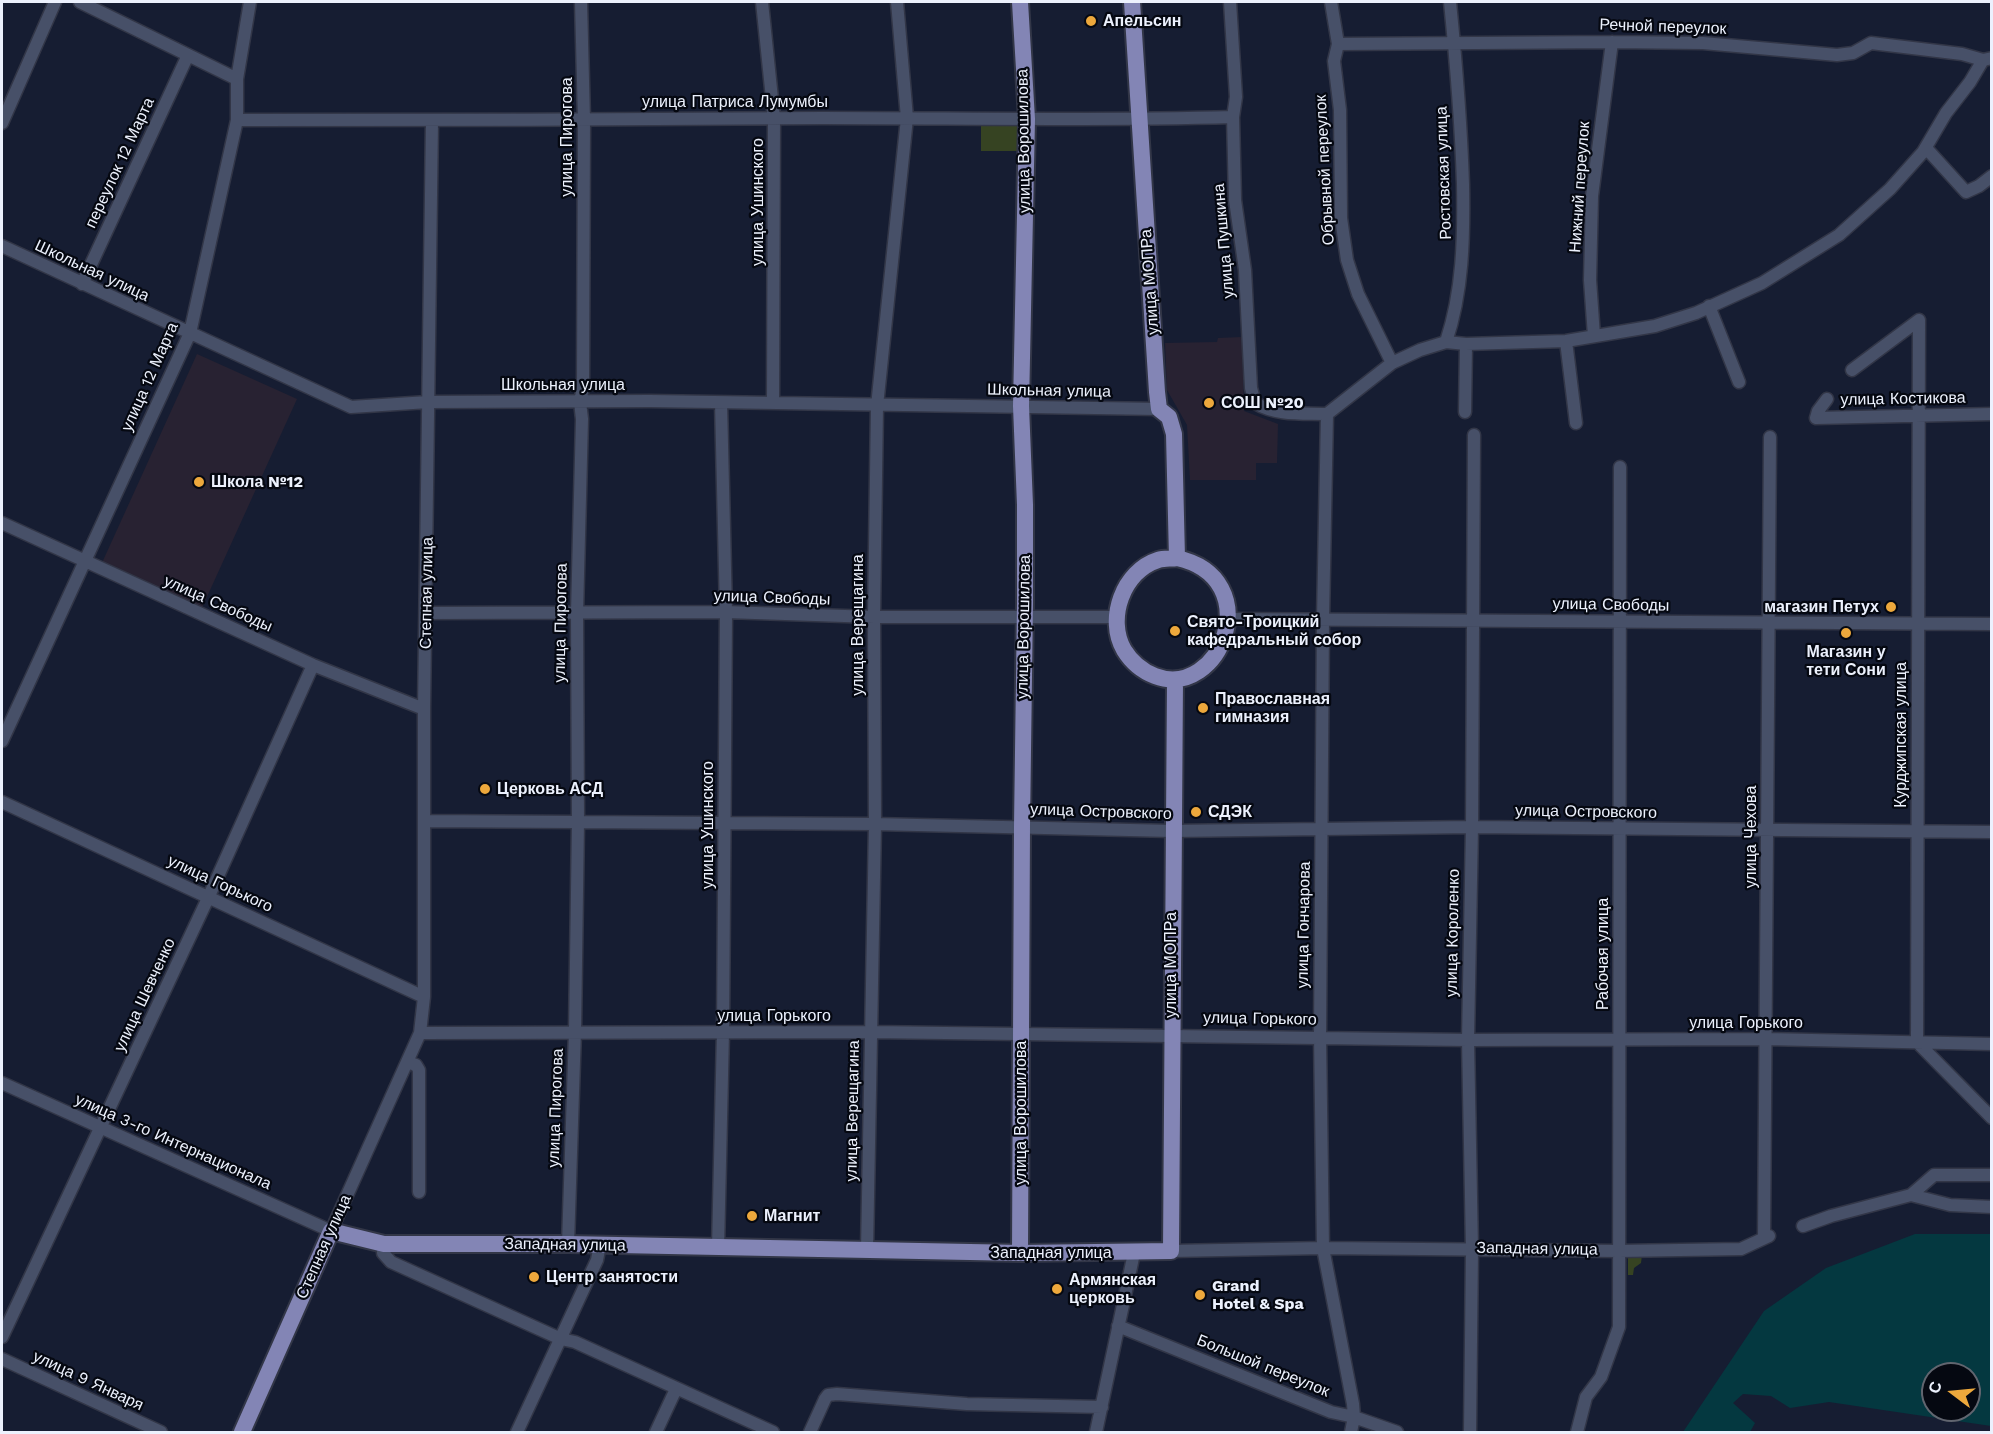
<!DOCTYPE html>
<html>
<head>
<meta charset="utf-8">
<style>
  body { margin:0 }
  #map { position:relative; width:1993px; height:1434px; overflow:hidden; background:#161d32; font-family:"Work Sans",sans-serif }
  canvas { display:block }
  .frame { position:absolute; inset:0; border:3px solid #ecf1fd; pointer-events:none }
  .north { position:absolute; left:1921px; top:1362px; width:60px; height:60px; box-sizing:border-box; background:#050811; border:2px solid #61656f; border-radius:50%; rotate:286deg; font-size:16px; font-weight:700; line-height:24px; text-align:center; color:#ecf1fd }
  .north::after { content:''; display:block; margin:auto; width:21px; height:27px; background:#eda83c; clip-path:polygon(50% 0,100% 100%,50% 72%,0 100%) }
</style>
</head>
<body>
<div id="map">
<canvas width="1993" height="1434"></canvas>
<div class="frame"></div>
<div class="north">С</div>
</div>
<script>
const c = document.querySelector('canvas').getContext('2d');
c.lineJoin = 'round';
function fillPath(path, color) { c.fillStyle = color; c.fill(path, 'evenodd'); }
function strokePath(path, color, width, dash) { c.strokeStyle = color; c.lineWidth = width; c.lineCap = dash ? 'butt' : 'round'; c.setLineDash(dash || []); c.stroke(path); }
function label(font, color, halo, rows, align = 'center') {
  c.font = font + ' "Work Sans",sans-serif'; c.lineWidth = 4.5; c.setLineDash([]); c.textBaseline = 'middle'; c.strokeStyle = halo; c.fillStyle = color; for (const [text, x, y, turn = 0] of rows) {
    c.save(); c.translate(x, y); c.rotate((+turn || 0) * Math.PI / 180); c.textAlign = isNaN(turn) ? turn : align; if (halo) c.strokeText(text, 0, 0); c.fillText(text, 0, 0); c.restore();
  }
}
const education = new Path2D(`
  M1242,337L1244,411L1278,424L1277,463H1256V480H1190L1187,425L1167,390L1165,343L1217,342L1218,338Z
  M197,354L297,399L201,610L101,565Z`);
const green = new Path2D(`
  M981,124H1021L1020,151H981Z
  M1642,1255L1641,1263L1634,1268L1633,1275H1628V1256Z`);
const water = new Path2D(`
  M1915,1234H1991V1426L1829,1402L1790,1408L1771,1396L1743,1394L1733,1403L1755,1423L1750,1432H1683L1764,1311L1826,1268ZM1933,1374H1969V1410H1933Z`);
const minor = new Path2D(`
  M80,2L237,79
  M762,2L774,118L773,403
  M1230,2L1236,97L1233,117L1235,200L1245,270L1251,388L1255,403C1277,416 1303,413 1327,414
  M1331,2L1338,44L1334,61L1340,110L1341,218L1347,260L1358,294L1392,363
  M1338,44L1612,42L1703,43L1837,55L1853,53L1871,43L1962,54L1983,60
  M237,120C433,121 627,119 823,118C959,118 1096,121 1233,117
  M2,123L55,2
  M1926,148L1966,192L1979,186L1992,176
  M2,246L351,407L428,402L650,401L1159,409
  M82,284L188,55
  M1709,306L1739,382
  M1919,320L1917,1042L1992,1118
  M1594,336L1590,280L1592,196L1612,42
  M1566,341L1576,423
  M1446,342C1463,291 1464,238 1463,184C1461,123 1456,62 1450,2
  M1852,370L1919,320
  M1827,399L1818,411L1816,418L1992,414
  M1465,412L1466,344
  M1327,414L1323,619L1320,1036L1323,1248L1353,1404L1354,1417L1351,1432
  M1327,414L1392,363L1420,350L1446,342L1466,344L1566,341L1655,326L1696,313L1762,283L1839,235L1890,189L1923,152L1946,113L1970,82L1983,60L1992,58
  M2,523L313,665L424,709
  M426,613L726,612L874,617H1116
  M1229,619L1992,624
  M2,741L190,333L237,120V79L250,2
  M2,802L424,997
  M425,821L875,824L1172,831L1472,827L1992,832
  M420,1033L871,1032L1468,1040L1766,1039L1992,1044
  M407,1062L416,1065L419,1070V1192
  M2,1083L331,1231L420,1033L424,997V709L432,121
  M1911,1195L1934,1175H1992
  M1803,1226L1831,1216L1911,1195L1950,1205L1992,1207
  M1764,1237L1770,437
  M384,1244L383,1253L391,1262L561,1339L575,1342L773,1432
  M568,1244L575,1031L578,822L577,613L582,419L580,402L583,387L584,120L581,2
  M718,1248L723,1032L726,612L721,403
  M867,1250L875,824L874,617L877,406L907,118L897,2
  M1171,1251L1323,1248L1619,1251L1741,1249L1769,1236
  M1118,1326L1331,1412L1354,1417L1397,1432
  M2,1337L209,896L313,665
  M2,1359L161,1432
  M517,1432L597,1260L600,1245
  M656,1432L676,1389
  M810,1432L825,1399L828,1395L837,1394L967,1404L1102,1407
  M1096,1432L1134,1253
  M1470,1432L1472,1249L1468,1040L1472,827L1474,435
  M1577,1432L1586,1397L1601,1377L1619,1327L1620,467`);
const major = new Path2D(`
  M1020,2L1027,119L1021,406L1025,505V603L1022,826L1020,1253
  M1132,2L1157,392L1159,409L1169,417L1174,434L1177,558
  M1177,558C1268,578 1221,701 1155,676C1142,671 1132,663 1124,650C1106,619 1123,571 1158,560C1164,558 1171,559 1177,558Z
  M242,1432L331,1231L384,1244H568L1020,1253L1171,1251L1175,680`);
const markers = [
  [1091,21,6,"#eda83c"],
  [1209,403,6,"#eda83c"],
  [199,482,6,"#eda83c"],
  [1891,607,6,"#eda83c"],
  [1175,631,6,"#eda83c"],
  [1846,633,6,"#eda83c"],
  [1203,708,6,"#eda83c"],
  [485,789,6,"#eda83c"],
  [1196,812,6,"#eda83c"],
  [752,1216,6,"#eda83c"],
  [534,1277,6,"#eda83c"],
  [1057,1289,6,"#eda83c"],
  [1200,1295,6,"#eda83c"]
];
const poiNames = [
  ["Апельсин",1103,21],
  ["СОШ №20",1221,403],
  ["Школа №12",211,482],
  ["магазин Петух",1879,607,"right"],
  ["Свято-Троицкий",1187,622],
  ["кафедральный собор",1187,640],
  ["Магазин у",1846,652,"center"],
  ["тети Сони",1846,670,"center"],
  ["Православная",1215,699],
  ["гимназия",1215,717],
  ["Церковь АСД",497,789],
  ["СДЭК",1208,812],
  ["Магнит",764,1216],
  ["Центр занятости",546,1277],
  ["Армянская",1069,1280],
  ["церковь",1069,1298],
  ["Grand",1212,1286],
  ["Hotel & Spa",1212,1304]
];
const streetNames = [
  ["Речной переулок",1663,27,2],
  ["улица Патриса Лумумбы",735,102],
  ["улица Пирогова",567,137,-90],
  ["улица Ворошилова",1024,141,-91],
  ["переулок 12 Марта",120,163,-65],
  ["Обрывной переулок",1325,170,-93],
  ["Ростовская улица",1444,173,-92],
  ["Нижний переулок",1580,187,-86],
  ["улица Ушинского",758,202,-90],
  ["улица Пушкина",1224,241,-95],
  ["Школьная улица",92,271,25],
  ["улица МОПРа",1150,282,-94],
  ["улица 12 Марта",150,377,-66],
  ["Школьная улица",563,385],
  ["Школьная улица",1049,391,1],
  ["улица Костикова",1903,399,-1],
  ["Степная улица",427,593,-89],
  ["улица Свободы",772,598,2],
  ["улица Свободы",218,604,24],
  ["улица Свободы",1611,605,1],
  ["улица Пирогова",561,623,-89],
  ["улица Верещагина",858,625,-90],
  ["улица Ворошилова",1024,627,-89],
  ["Курджипская улица",1901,735,-90],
  ["улица Островского",1101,812,2],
  ["улица Островского",1586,812,1],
  ["улица Ушинского",708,825,-90],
  ["улица Чехова",1751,837,-90],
  ["улица Горького",220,884,25],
  ["улица Гончарова",1304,925,-89],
  ["улица Короленко",1453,933,-89],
  ["Рабочая улица",1603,954,-90],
  ["улица МОПРа",1171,965,-90],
  ["улица Шевченко",145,995,-65],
  ["улица Горького",774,1016],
  ["улица Горького",1260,1019,1],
  ["улица Горького",1746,1023],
  ["улица Пирогова",556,1108,-88],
  ["улица Верещагина",853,1111,-89],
  ["улица Ворошилова",1021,1113,-90],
  ["улица 3-го Интернационала",173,1142,24],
  ["Западная улица",565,1245,1],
  ["Степная улица",324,1247,-66],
  ["Западная улица",1537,1249,1],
  ["Западная улица",1051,1253],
  ["Большой переулок",1263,1366,22],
  ["улица 9 Января",88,1381,25]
];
fillPath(education, '#282232');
fillPath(green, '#364322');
fillPath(water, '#043840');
strokePath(minor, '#323647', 15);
strokePath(major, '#323647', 20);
strokePath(minor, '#475068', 12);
strokePath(major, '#8385b5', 16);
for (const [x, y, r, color] of markers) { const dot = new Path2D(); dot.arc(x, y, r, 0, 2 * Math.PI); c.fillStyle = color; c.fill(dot); strokePath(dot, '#050811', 2); }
label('bold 16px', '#ecf1fd', '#050811', poiNames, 'left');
label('16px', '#ecf1fd', '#050811', streetNames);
</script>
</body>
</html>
